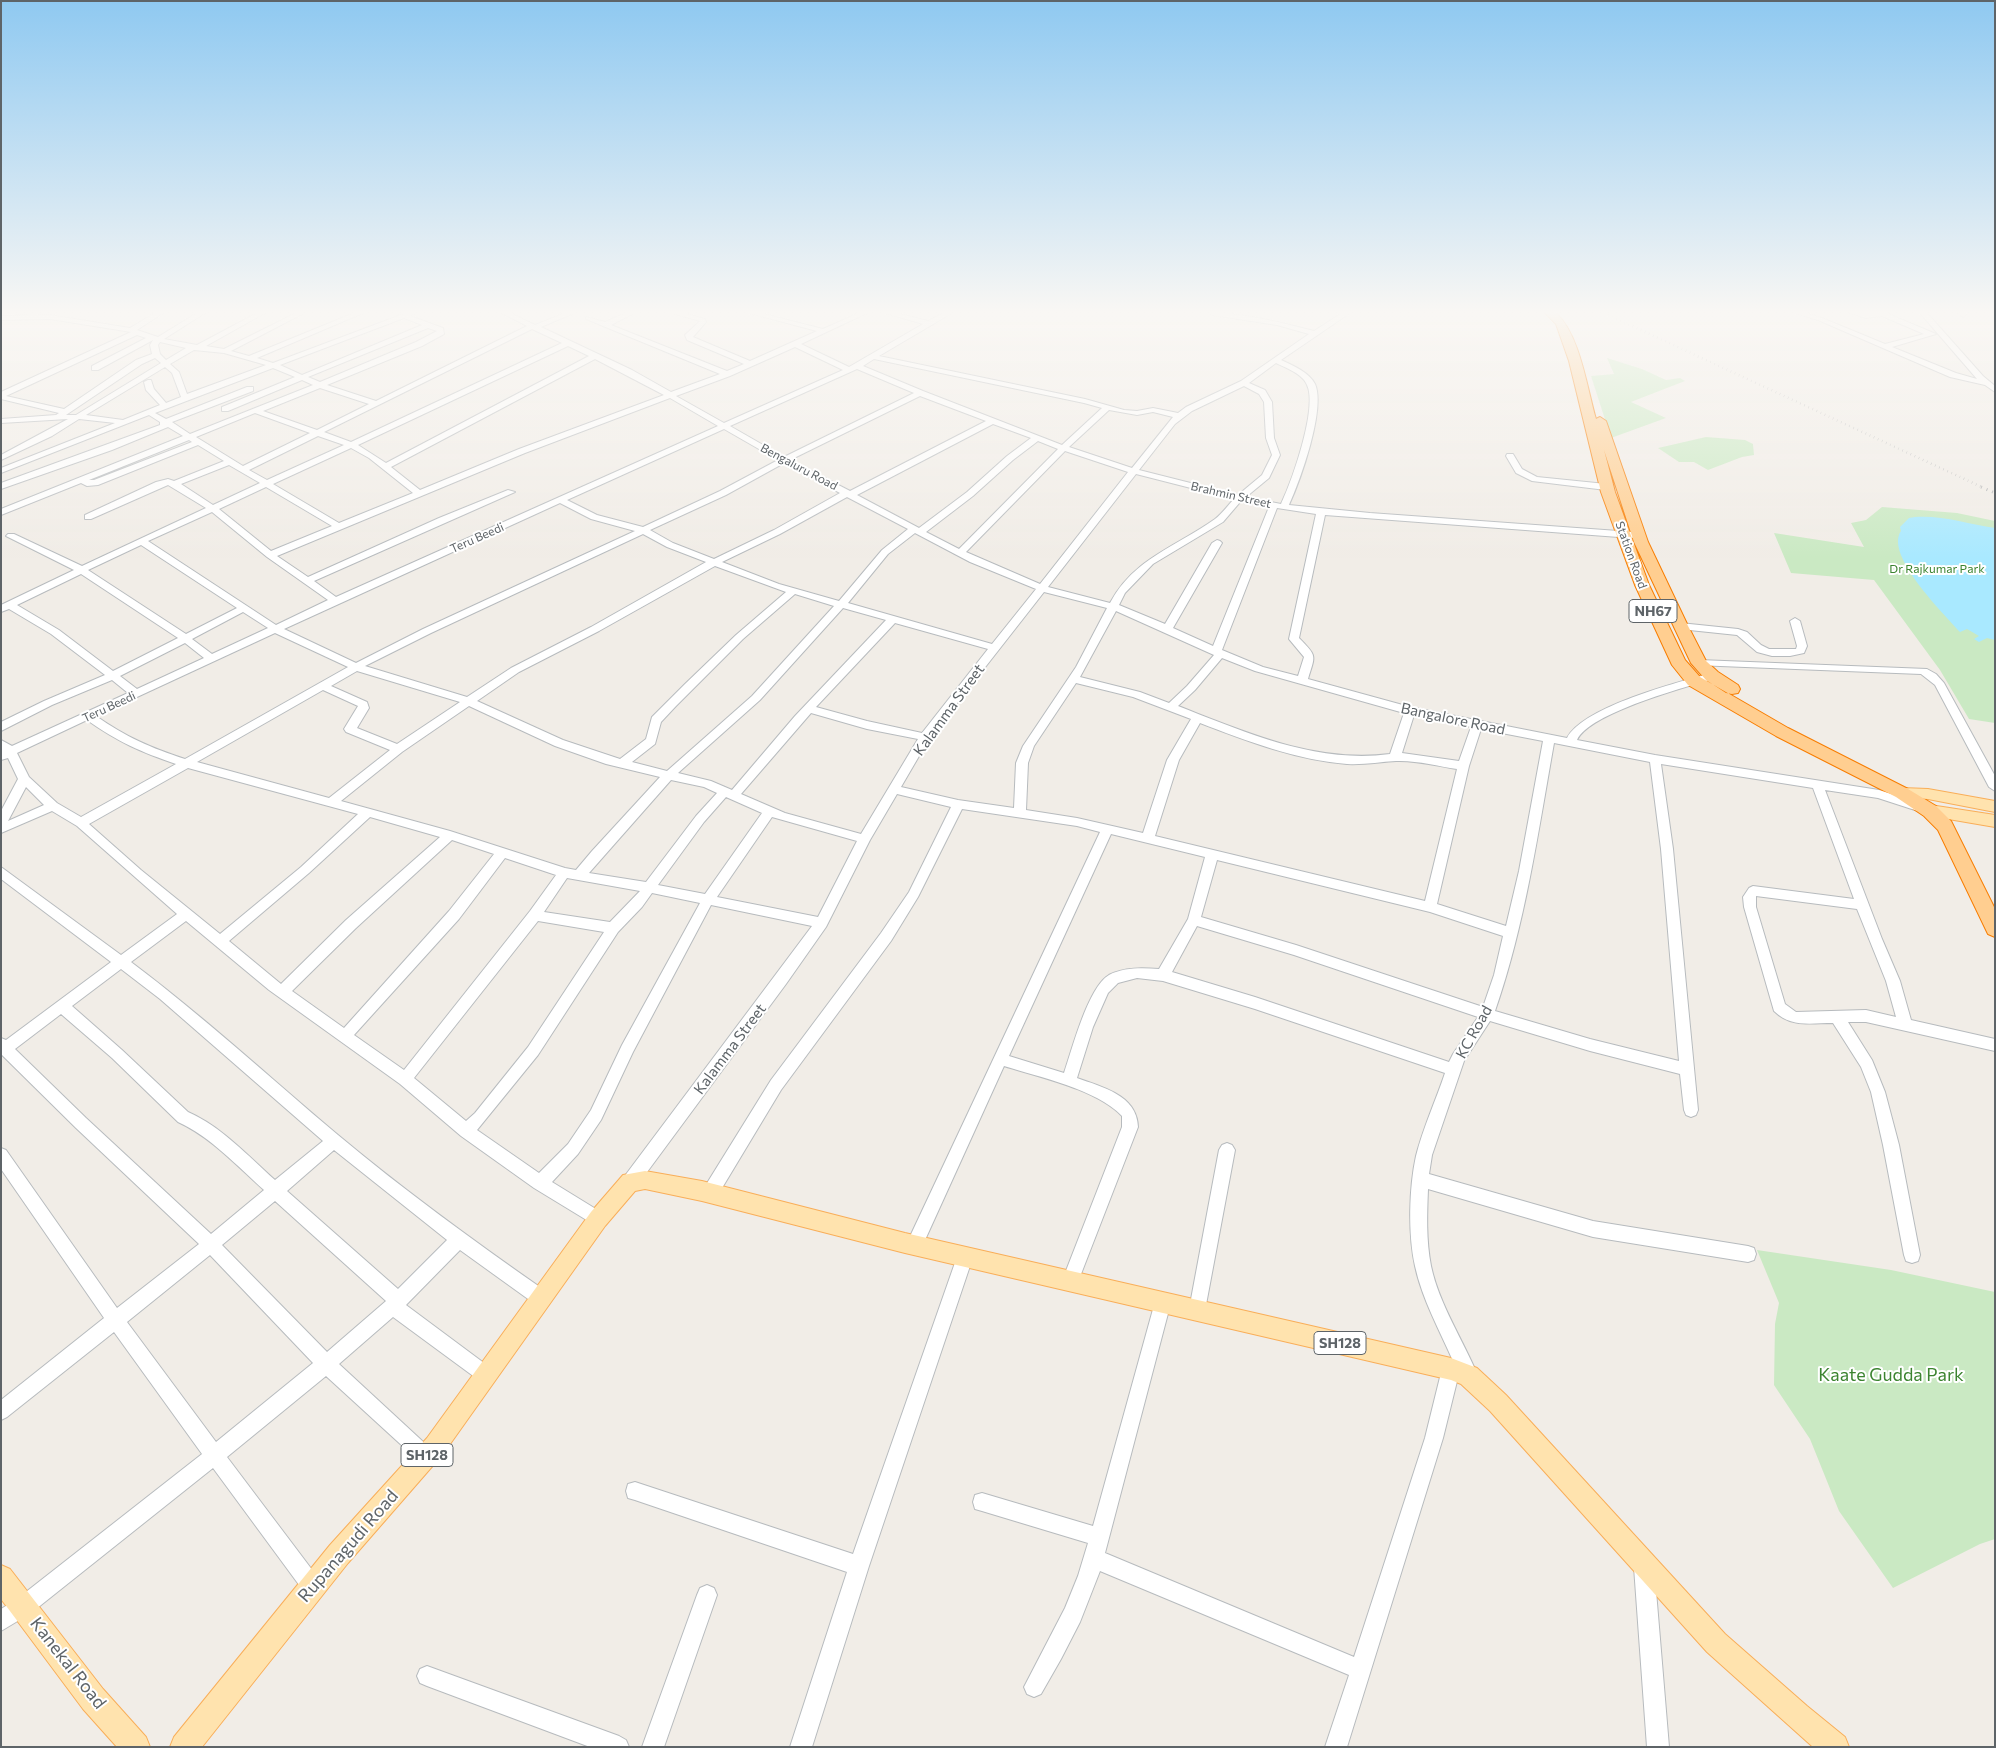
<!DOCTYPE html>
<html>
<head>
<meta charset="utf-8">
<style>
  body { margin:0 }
  #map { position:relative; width:1996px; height:1748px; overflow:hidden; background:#f1ede7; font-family:Commissioner,sans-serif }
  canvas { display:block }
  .frame { position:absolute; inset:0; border:2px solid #5e6468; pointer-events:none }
</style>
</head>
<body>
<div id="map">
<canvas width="1996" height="1748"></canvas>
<div class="frame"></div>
</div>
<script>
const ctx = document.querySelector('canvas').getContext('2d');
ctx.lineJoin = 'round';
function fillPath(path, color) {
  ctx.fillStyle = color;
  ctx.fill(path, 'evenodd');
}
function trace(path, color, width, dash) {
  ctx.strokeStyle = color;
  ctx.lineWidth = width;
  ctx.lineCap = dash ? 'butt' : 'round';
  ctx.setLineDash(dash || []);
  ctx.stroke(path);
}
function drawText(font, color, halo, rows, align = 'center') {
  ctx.font = font + ' Commissioner,sans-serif';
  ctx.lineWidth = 4;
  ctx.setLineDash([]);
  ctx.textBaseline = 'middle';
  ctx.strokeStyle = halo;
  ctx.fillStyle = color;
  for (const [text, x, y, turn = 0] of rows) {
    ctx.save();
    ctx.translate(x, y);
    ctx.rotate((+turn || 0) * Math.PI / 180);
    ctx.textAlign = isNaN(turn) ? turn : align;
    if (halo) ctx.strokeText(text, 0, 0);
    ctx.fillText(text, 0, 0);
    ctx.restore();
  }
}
const green = new Path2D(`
  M 1607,358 L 1642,369 L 1666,380 L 1680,378 L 1685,381 L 1631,402 L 1666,418 L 1611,438 L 1591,376 L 1614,374 Z
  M 1706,437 L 1745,440 L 1753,444 L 1754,455 L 1742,457 L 1708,470 L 1694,462 L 1679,462 L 1658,448 Z
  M 1882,507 L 1957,513 L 1995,521 L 1995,723 L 1969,719 L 1940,670 L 1874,580 L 1791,573 L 1774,533 L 1864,547 L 1851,523 L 1866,520 Z
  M 1757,1250 L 1891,1270 L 1995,1292 L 1995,1539 L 1980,1544 L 1893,1588 L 1839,1511 L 1810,1439 L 1774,1385 L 1775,1324 L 1779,1303 Z`);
const water = new Path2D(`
  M 1915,517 C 1942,515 1968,524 1995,528 L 1995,640 L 1987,638 L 1979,642 L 1974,639 L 1979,636 L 1967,629 L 1960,632 C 1944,614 1884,555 1901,531 L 1900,527 L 1909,518 Z`);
const minor = new Path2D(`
  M 155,313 L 163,313 L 137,330 L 158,337 L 197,313 L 205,313 L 164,339 L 197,345 L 257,313 L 265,313 L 206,346 L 224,349 L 296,313 L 304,313 L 231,351 L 249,356 L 354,313 L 363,313 L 257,358 L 273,363 L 406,313 L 415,313 L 410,316 L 443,328 L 444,334 L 422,346 L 327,385 L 376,401 L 527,326 L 502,313 L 510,313 L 535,325 L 565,313 L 574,313 L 541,327 L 632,370 L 671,392 L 720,374 L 586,319 L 586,317 L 605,322 L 626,313 L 634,313 L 611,325 L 727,371 L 744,364 L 687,340 L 685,335 L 700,321 L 672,313 L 683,313 L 705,319 L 706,322 L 693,337 L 750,361 L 817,331 L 749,313 L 760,313 L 823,329 L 859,313 L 867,313 L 801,344 L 849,367 L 923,324 L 885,313 L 896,313 L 928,321 L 944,313 L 952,313 L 879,356 L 1085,399 L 1124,410 L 1137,411 L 1153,408 L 1178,413 L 1186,407 L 1241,381 L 1309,334 L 1277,325 L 1212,315 L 1209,313 C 1244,313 1280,322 1314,331 L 1342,313 L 1350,313 L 1281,360 C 1292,365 1309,372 1315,384 C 1326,409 1300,481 1289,505 L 1370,513 L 1632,532 L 1637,535 L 1632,538 L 1325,515 L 1299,638 C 1318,657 1315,655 1308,679 L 1410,707 L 1567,738 C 1583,707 1678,682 1712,673 L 1716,674 L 1717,676 L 1716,678 C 1686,687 1589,713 1577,740 L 1655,755 L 1879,790 L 1922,804 L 1924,807 L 1918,811 L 1878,798 L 1825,790 L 1882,939 L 1900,981 L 1911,1020 L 1995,1039 L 1995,1051 L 1866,1022 L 1848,1022 L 1872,1060 L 1885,1092 L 1899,1145 L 1920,1255 L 1918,1261 L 1912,1263 L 1906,1261 L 1904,1255 L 1883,1145 L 1871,1092 L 1861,1067 L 1833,1023 C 1811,1023 1791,1028 1774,1011 L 1744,907 L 1743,897 L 1749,888 L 1753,886 L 1854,899 L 1813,788 L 1661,764 L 1673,849 L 1698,1110 L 1696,1115 L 1691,1117 L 1686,1115 L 1684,1110 L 1680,1074 L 1590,1051 L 1490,1021 L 1464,1061 L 1432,1155 L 1429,1174 L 1593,1221 L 1748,1246 L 1754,1248 L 1756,1254 L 1754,1260 L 1748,1262 L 1593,1237 L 1428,1189 C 1427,1214 1426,1240 1431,1266 C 1439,1304 1463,1340 1478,1376 L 1475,1382 L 1469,1385 L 1463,1382 L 1459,1373 L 1443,1438 L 1347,1747 L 1325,1747 L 1349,1675 L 1100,1571 L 1080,1622 L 1061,1659 L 1041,1694 L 1034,1697 L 1027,1694 L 1024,1687 L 1065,1608 L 1078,1576 L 1088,1543 L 982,1511 L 975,1509 L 973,1502 L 975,1495 L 982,1493 L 1093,1526 L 1155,1302 L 1157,1296 L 1163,1294 L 1169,1296 L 1171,1302 L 1105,1553 L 1354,1657 L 1425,1438 L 1442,1369 L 1445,1363 L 1453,1361 C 1440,1331 1422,1299 1415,1266 C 1408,1234 1409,1188 1416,1156 C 1423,1128 1436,1100 1445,1073 L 1255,1009 L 1163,981 L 1137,978 L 1118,983 L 1108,993 L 1093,1027 L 1077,1078 C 1102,1087 1137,1095 1138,1127 L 1076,1287 L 1070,1289 L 1064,1287 L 1062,1281 L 1122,1127 L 1122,1116 C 1096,1089 1039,1077 1004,1066 L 920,1251 L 914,1253 L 908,1251 L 906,1245 L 1100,832 L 1077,826 L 962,809 L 918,897 L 891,941 L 781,1090 L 716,1198 L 710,1200 L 704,1198 L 702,1193 L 704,1188 L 771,1080 L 881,933 L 909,892 L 951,807 L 897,794 L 870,840 L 826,927 L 786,984 L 636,1187 L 630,1189 L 624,1187 L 622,1182 L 624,1177 L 812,926 L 711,905 L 633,1052 L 601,1120 L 578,1154 L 552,1182 L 604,1214 L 606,1219 L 604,1224 L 598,1227 L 534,1188 L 461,1136 L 400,1084 L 269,990 L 186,921 L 131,962 C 203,1016 269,1077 338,1135 C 405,1191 475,1242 547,1292 L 549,1298 L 547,1304 L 541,1306 L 535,1304 L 460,1250 L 406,1305 L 492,1369 L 495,1375 L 492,1381 L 486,1384 L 480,1381 L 393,1317 L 339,1364 L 432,1450 L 435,1456 L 432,1462 L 426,1465 L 420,1462 L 326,1376 L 227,1457 L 319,1579 L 322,1586 L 319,1593 L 312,1596 L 305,1593 L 213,1468 L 31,1613 L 1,1631 L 1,1609 L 17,1599 L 202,1454 L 114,1332 L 7,1417 L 1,1420 L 1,1400 L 104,1318 L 1,1169 L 1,1148 L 6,1150 L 117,1308 L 199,1244 L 76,1128 L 1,1054 L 1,1038 L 6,1040 L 111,962 L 1,879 L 1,867 L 121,955 L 177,914 L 77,826 L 52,811 L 1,833 L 1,811 L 18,779 L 8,758 L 1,760 L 1,740 L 12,746 L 128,693 L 112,680 L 52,705 L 1,731 L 1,722 L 44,701 L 105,675 L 51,634 L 9,609 L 1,612 L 1,605 L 74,570 L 6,536 L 8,534 L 14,534 L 82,566 L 206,508 L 168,485 L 91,519 L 85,519 L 85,515 L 156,482 L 168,479 L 174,481 L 224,461 L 198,445 L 98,485 L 87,486 L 81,483 L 1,515 L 1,509 L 183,436 L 168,427 L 112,450 L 1,489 L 1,483 L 160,425 L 160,422 L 149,415 L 1,473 L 1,468 L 115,423 L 79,419 L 52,436 L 1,460 L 1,455 L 68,419 L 1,423 L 1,419 L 56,415 L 59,413 L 1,399 L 1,392 L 131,332 L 50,319 L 1,320 L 1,316 L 50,315 L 130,328 ZM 404,318 L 422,325 L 302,375 L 280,365 ZM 428,328 L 437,331 L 416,342 L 320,382 L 308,377 ZM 532,329 L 562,343 L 351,442 L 324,432 ZM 137,335 L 146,338 L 92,366 L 92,370 L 98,370 L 153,340 L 150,345 L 152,354 L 136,360 L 64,409 L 6,396 ZM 160,342 L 186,348 L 166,360 L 160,354 L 158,345 ZM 568,346 L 589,356 L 386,463 L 358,445 ZM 795,347 L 843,370 L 724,423 L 676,396 L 730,376 ZM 194,350 L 224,353 L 266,365 L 187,394 L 179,372 L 170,364 ZM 155,358 L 161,363 L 76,415 L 66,415 L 142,364 ZM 595,359 L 664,395 L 519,449 L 420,490 L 391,467 ZM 874,359 L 1084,403 L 1102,408 L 1062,445 L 923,391 L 863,366 ZM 1276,363 C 1286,368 1303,374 1307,385 C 1318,408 1292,481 1281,504 L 1246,497 L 1269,478 L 1280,455 L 1274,438 L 1272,402 L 1265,390 L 1249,383 ZM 165,367 L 172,373 L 181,397 L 166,403 L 154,389 L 151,380 L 148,380 L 144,382 L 146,390 L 160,405 L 123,420 L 86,415 ZM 273,368 L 295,377 L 222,407 L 222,411 L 228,411 L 302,380 L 313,385 L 190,434 L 172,422 L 253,391 L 253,387 L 247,387 L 166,419 L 155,413 ZM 857,369 L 914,393 L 784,457 L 730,426 ZM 1244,386 L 1259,394 L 1264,402 L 1266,438 L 1272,455 L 1262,475 L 1238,495 L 1139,470 L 1175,424 L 1192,411 ZM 320,388 L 369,404 L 317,430 L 263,411 ZM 920,396 L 986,421 L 850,491 L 790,460 ZM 670,398 L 718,426 L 336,597 L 314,581 L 515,492 L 508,490 L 439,518 L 308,577 L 277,556 L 525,453 ZM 1109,410 L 1137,415 L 1153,412 L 1173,417 L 1132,468 L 1069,447 ZM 255,413 L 310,433 L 243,466 L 196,437 ZM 993,424 L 1031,438 L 1007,456 L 967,492 L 919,528 L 857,495 ZM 724,429 L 778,460 L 720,491 L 643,527 L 597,515 L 567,500 ZM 318,436 L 344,445 L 267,480 L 249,470 ZM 189,440 L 192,442 L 94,480 L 89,480 ZM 1038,441 L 1058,449 L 959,549 L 926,532 L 973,496 L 1013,460 ZM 351,448 L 369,458 L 413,493 L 339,523 L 273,484 ZM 1065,451 L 1128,472 L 1040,584 L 966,552 ZM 784,463 L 840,493 L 774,530 L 714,559 L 673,543 L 650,530 L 726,495 ZM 229,465 L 260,483 L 213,505 L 181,484 ZM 1136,474 L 1234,499 C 1228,505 1222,514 1215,519 C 1176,547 1134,558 1110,603 L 1048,587 ZM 266,487 L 332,526 L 271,551 L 219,509 ZM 847,497 L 908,529 L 882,550 L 839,601 L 779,584 L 722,562 L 780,534 ZM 1241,501 L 1269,507 L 1213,646 L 1173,628 L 1222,543 L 1220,541 L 1217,540 L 1212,543 L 1165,624 L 1119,605 L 1125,593 L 1153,564 L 1223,522 ZM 560,503 L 591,519 L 635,531 L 423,629 L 356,663 L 284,629 ZM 1277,508 L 1316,514 L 1289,639 L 1304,657 L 1298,676 L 1263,667 L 1222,650 ZM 212,512 L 267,557 L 328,600 L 276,625 L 148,541 ZM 915,533 L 970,562 L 1036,589 L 992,644 L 848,603 L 888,554 ZM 643,534 L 667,547 L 706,562 L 591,627 L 511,668 L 467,697 L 365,666 L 431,633 ZM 141,545 L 237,608 L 186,634 L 88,570 ZM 715,566 L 786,592 L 736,635 L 685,684 L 652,717 L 646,739 L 620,759 L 563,740 L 477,701 L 519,672 L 599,631 ZM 81,574 L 178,638 L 113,671 L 59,630 L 17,605 ZM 1044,592 L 1107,608 L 1076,667 L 1023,746 L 1016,763 L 1014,808 L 958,800 L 901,787 L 929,739 ZM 795,594 L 834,606 L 752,696 L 667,771 L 632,762 L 655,744 L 661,722 L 676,706 L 743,639 ZM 843,608 L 886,620 L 795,716 L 732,790 L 711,781 L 678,773 L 760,700 ZM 1116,611 L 1214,655 L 1187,686 L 1169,703 L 1140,692 L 1080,677 ZM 243,612 L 268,628 L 212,654 L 192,639 ZM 895,623 L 988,649 L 922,733 L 867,721 L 816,707 ZM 275,633 L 348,667 L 185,759 C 151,748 126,737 96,716 ZM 185,643 L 204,658 L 137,689 L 120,676 ZM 1222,658 L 1255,671 L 1404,713 L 1390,754 C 1316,764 1245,732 1178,706 L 1195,690 ZM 357,671 L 460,702 L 397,744 L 357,728 L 369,708 L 367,702 L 331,686 ZM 1076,683 L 1133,697 L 1191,719 L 1167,760 L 1143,833 L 1077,818 L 1026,810 L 1028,763 L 1034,746 ZM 323,690 L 358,706 L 344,729 L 346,732 L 390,750 L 329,798 L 197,762 ZM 469,706 L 555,746 L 606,764 L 660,777 L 592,851 L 576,870 L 565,868 L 450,831 L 341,801 L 402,752 ZM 811,713 L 867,729 L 918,739 L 861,834 L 785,813 L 741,794 ZM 1414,715 L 1471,727 L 1459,761 L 1402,753 ZM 87,720 C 118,742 141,752 176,764 L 81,817 L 57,803 L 29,777 L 17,753 ZM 1200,723 C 1247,741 1296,760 1347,764 C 1364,765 1379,762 1396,761 C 1416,760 1437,766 1457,769 L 1425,901 L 1155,836 L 1179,760 ZM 1481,729 L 1543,741 L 1519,871 L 1506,926 L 1437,904 L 1469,766 ZM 1554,743 L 1650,762 L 1661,849 L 1679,1061 L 1590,1039 L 1495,1011 C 1525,925 1538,833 1554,743 ZM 188,768 L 358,814 L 301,867 L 220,934 L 141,870 L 89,824 ZM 671,780 L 704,787 L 717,793 L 696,816 L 646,882 L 589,873 ZM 26,787 L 44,805 L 8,821 ZM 726,797 L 762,813 L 705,894 L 658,885 L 704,822 ZM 370,817 L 440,837 L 346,920 L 281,984 L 229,941 L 309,873 ZM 772,817 L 857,841 L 818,917 L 717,897 ZM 1111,834 L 1205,857 L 1188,919 L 1159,969 C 1143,968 1124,967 1109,975 C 1088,987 1072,1050 1064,1073 L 1009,1056 ZM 452,840 L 494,854 L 449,911 L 344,1028 L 292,991 L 356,928 ZM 505,858 L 556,875 L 530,911 L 404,1070 L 354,1035 L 459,919 ZM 1217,860 L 1430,912 L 1503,936 L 1494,975 L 1483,1007 L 1296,945 L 1201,917 ZM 567,878 L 640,891 L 610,922 L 544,912 ZM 652,893 L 700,903 L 622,1045 L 591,1110 L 568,1144 L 539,1173 L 477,1130 L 538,1055 L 618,932 L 642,907 ZM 1756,896 L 1857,909 L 1886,981 L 1896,1017 L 1866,1010 L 1796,1012 L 1785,1004 L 1756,907 ZM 538,921 L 604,932 L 528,1047 L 475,1113 L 466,1121 L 414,1078 ZM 1197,926 L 1294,955 L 1478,1017 L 1453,1054 L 1449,1062 L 1255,997 L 1172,972 ZM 121,969 L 160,999 L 323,1141 L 275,1180 C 248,1156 222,1127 188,1112 L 122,1050 L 72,1006 ZM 61,1014 L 112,1058 L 178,1122 C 211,1137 237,1166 264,1190 L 211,1234 L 86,1118 L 15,1049 ZM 334,1150 L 447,1240 L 398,1289 L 287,1191 ZM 275,1201 L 386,1301 L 327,1352 L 222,1245 ZM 210,1255 L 313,1363 L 216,1442 L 127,1322 Z
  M 1795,313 L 1805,313 L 1822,318 L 1885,344 L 1924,334 L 1882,316 L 1866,318 L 1850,313 L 1886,313 L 1936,334 L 1892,347 L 1956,373 L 1977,379 L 1920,313 L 1927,313 L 1983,376 L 1995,386 L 1995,392 L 1985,385 L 1950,377 L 1818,320 Z
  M 1958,313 L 1965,313 L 1966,315 L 1963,317 Z
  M 1507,454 L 1513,454 L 1522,469 L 1537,477 L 1606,484 L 1610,487 L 1606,490 L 1532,481 L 1516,473 L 1506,456 Z
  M 1795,618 L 1800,621 L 1807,646 L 1804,653 L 1790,656 L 1772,656 L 1757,652 L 1737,635 L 1680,629 L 1675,626 L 1680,623 L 1738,629 L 1747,632 L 1761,645 L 1769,649 L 1796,649 L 1797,646 L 1790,621 Z
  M 1699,660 L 1927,669 L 1936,674 L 1944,683 L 1995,776 L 1995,791 L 1989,787 L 1935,685 L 1921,674 L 1695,665 L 1694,663 Z
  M 1227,1143 L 1232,1145 L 1235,1150 L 1205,1310 L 1203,1316 L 1197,1318 L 1191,1316 L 1189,1310 L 1219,1150 L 1222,1145 Z
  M 965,1249 L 971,1251 L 973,1257 L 869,1566 L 812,1747 L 790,1747 L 847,1572 L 635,1500 L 628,1498 L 626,1491 L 628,1484 L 635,1482 L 853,1554 L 957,1257 L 959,1251 Z
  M 1644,1557 L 1651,1560 L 1654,1567 L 1669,1747 L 1647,1747 L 1634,1567 L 1637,1560 Z
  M 707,1585 L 714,1588 L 717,1595 L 664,1747 L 642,1747 L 697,1595 L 700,1588 Z
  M 427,1666 L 619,1736 L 626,1740 L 629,1747 L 590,1747 L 427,1686 L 420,1683 L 417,1676 L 420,1669 Z`);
const major = new Path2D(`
  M 1902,788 L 1928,789 L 1995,801 L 1995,812 L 1928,799 L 1897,797 L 1894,793 L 1897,789 Z
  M 1930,805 L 1995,815 L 1995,827 L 1925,815 L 1922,811 L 1925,807 Z
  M 645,1171 L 702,1181 L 905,1233 L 1451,1358 L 1477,1368 L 1506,1395 L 1725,1634 L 1807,1706 L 1845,1737 L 1849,1747 L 1813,1747 L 1707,1652 L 1490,1411 L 1461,1384 L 1451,1380 L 905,1253 L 702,1201 L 645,1189 L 635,1191 L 605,1226 L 443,1454 L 348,1563 L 202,1747 L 170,1747 L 174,1737 L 330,1545 L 427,1438 L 591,1212 L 623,1175 Z
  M 1,1565 L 10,1569 L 103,1689 L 146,1737 L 150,1747 L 117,1747 L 83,1709 L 1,1599 Z`);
const highway = new Path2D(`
  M 1545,313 L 1556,313 C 1580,335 1587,388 1596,419 L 1600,417 L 1606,421 L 1648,542 L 1688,626 L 1706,661 L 1718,672 L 1738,685 L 1740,689 L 1738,693 L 1732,694 L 1726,693 L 1706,680 L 1691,663 L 1634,542 L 1604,450 L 1615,492 L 1649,585 L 1685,660 L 1700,677 L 1788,728 L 1908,789 L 1936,806 L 1951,821 L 1995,909 L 1995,937 L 1988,934 L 1938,830 L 1924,816 L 1896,797 L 1776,736 L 1688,685 L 1672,665 L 1635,585 L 1601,492 L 1569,361 L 1556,324 Z`);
const railFar1 = new Path2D(`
  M 1604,313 L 1984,488`);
const rail = new Path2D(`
  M 1981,487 L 1995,493`);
const farStreetnames = [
  ["Bengaluru Road",799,467,28],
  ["Brahmin Street",1231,495,13],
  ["Teru Beedi",477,538,-24],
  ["Station Road",1631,555,70],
  ["Teru Beedi",109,707,-25]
];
const farParknames = [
  ["Dr Rajkumar Park",1937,569]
];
const shields = [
  [1653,611,48],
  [1340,1343,52],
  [427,1455,52]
];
const shieldNames = [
  ["NH67",1653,611],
  ["SH128",1340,1343],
  ["SH128",427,1455]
];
const streetNames = [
  ["Kalamma Street",949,710,-54],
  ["Bangalore Road",1453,719,12],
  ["KC Road",1474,1032,-61],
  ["Kalamma Street",730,1049,-53]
];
const nearParknames = [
  ["Kaate Gudda Park",1891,1375]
];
const nearStreetnames = [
  ["Rupanagudi Road",348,1546,-49],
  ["Kanekal Road",68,1663,52]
];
fillPath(green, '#cae9c3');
fillPath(water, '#a9e9ff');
trace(minor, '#b7bbbe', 2);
trace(major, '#f9ae59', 2);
trace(highway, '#f87d00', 2);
fillPath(minor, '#fff');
fillPath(major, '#ffe3ae');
fillPath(highway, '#ffce90');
trace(railFar1, '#b4b5b6', 2.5, [0.5, 4]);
trace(rail, '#b4b5b6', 3, [1, 5]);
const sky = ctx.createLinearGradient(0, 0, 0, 558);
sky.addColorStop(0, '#8fc9f1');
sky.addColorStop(0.56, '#f9f7f4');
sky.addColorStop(1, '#f9f7f400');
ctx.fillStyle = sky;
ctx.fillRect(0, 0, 1996, 558);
drawText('12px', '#5e6468', '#fff', farStreetnames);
drawText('12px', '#3c8430', '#fff', farParknames);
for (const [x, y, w] of shields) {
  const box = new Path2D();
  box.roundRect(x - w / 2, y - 11.5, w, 23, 4);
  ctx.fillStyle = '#fff';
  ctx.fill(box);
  trace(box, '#5e6468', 1);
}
drawText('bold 14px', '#5e6468', null, shieldNames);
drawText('15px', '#5e6468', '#fff', streetNames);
drawText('18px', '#3c8430', '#fff', nearParknames);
drawText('18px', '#5e6468', '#fff', nearStreetnames);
</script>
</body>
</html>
